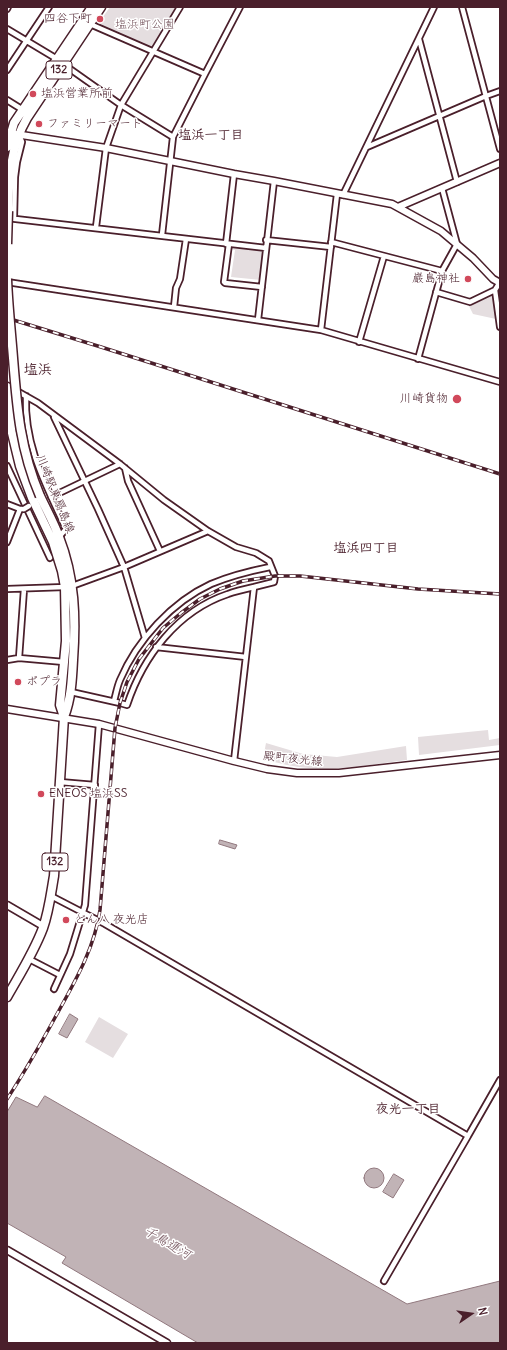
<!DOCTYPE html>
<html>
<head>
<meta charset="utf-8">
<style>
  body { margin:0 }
  #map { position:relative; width:507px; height:1350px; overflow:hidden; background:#fff; font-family:Delius,sans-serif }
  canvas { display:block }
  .frame { position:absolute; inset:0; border:8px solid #4a1f2b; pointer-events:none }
  .north { position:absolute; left:451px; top:1294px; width:40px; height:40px; -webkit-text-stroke:3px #fff; paint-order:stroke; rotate:77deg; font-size:11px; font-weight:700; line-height:16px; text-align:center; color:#4a1f2b }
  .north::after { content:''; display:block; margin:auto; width:14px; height:18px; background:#4a1f2b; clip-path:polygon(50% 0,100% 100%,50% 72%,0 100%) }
</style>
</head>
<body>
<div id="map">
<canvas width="507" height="1350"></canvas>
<div class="frame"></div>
<div class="north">N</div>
</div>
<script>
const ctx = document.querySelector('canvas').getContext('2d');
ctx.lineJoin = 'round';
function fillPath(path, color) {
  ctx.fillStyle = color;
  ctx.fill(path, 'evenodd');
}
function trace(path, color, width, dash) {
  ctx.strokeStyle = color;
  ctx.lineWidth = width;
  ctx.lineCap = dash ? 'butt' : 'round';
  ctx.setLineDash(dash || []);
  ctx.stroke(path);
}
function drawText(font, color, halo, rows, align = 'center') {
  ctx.font = font + ' Delius,"Klee One",sans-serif';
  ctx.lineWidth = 3;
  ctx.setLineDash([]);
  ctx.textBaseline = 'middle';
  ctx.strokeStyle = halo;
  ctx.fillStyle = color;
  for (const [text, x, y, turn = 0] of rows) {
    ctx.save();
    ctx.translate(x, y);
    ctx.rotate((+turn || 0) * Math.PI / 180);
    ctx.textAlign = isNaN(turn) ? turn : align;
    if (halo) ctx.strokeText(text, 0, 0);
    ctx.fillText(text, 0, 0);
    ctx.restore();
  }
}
const green = new Path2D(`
  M 110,7 L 177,7 L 153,47 L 150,47 L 98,24 Z
  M 232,246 L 261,249 L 264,253 L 261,280 L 231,277 L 235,250 L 230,249 Z
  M 491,293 L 494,294 L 496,319 L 473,314 L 469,306 Z
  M 488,730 L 489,740 L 500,738 L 500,745 L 419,755 L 418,737 Z
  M 266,743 L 303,754 L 337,757 L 406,746 L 407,760 C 374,764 341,771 309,768 C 293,767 278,763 263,759 Z
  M 99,1017 L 128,1034 L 113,1058 L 85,1042 Z`);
const water = new Path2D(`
  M 220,840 L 237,845 L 235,849 L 219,844 Z
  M 70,1014 L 78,1019 L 67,1038 L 59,1034 Z
  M 45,1096 L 407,1304 L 500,1281 L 500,1343 L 198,1343 L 62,1263 L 66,1257 L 7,1223 L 7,1112 L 16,1097 L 37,1107 Z
  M364 1178a10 10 0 1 1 20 0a10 10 0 1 1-20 0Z
  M 394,1174 L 404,1180 L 393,1198 L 383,1192 Z`);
const street = new Path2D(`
  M 462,7 L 500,149
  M 7,9 L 8,7
  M 90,24 L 205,74
  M 7,29 L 57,59
  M 419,39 L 457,182
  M 63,64 L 121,105 L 173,137
  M 7,70 L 49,7
  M 7,100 L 23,110
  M 367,147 L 486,96 L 500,91
  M 343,195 L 434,7
  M 7,218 L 266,248
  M 14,218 L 15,177 L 17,162 L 22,142 L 19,135
  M 96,227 L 106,148 L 121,105 L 180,7
  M 162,235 L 173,137 L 205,74 L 240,7
  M 266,240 L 331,247
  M 331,242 L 442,271
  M 226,244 L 234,174
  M 229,244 L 224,282 L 225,283 L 262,287
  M 7,282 L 321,330 L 500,382
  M 500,282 L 495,290 L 500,327
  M 436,292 L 470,302 L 495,290
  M 174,307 L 176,288 L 180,279 L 186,239
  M 258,320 L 274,181
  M 321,330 L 337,194
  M 359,342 L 384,256
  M 418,359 L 442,271 L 457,244 L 442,188
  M 15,390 L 38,403 L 120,464 L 164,500 L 208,531 L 236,547 L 256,553 L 269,561 L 275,576 L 274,582 L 254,587 L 234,761
  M 26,396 C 24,446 46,485 66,529 L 59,537
  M 54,417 L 98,509 L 124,567 L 145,638
  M 7,466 L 50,558
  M 125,468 L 128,481 L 160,551
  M 51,497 L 120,464
  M 7,504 L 20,509
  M 7,542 L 20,509 L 24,509
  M 7,589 L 65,587 L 72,586 L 124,567 L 208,531
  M 156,647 L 246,657
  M 19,658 L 24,589
  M 7,660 L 19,658 L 64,662
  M 71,692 L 120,703 L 127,705 C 143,657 177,611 228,594 C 236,591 245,589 254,587
  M 114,701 C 116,694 117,687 120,680 C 137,640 172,602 211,584 C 230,576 250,571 270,567
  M 60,782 L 95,785
  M 51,896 L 105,924 L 468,1136 L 500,1080
  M 29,959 L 60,975
  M 54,989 L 70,954 L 85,905 L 99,724
  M 384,1281 L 468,1136`);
const secondary = new Path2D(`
  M 15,134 L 106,148 L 234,174 L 274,181 L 392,204 L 441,231 L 473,258 L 493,279 L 500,283
  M 398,207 L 500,163
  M 7,709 L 99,724 L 234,761 L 267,769 L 297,773 L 339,773 L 500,755
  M 7,905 L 43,926
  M 7,1250 L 167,1343`);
const highway = new Path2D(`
  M 7,147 L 14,123 L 92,7
  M 8,211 C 9,178 10,147 27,118 L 101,7
  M 7,387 L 12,433 L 20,466 L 32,498 L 53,542 L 62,571 L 65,587 L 66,641 L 60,705 L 64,717
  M 7,997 C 20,974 34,952 43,928 C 49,911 51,893 54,876 L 64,717 C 71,699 72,680 73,660 C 76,618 75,578 59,537 C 54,523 46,509 40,496`);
const rail = new Path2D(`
  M 7,318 L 101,347 L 500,474
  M 7,1099 C 23,1075 37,1050 51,1025 C 71,988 94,952 100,910 L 115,728 L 120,703 L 127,682 L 139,659 L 163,628 L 181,613 L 200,599 L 220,589 L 243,581 L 275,576 L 300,576 L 418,589 L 500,594`);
const streetBridge = new Path2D(`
  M 24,509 L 29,506`);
const highwayBridge = new Path2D(`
  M 7,244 L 8,211
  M 7,279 C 8,306 11,332 13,358 C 17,408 20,449 40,496`);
const markers = [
  [100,19,4,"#d1495b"],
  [33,94,4,"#d1495b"],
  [39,124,4,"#d1495b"],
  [468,279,4,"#d1495b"],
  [457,399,5,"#d1495b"],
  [18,682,4,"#d1495b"],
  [41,794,4,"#d1495b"],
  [66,920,4,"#d1495b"]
];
const shields = [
  [59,70,26],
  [55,862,26]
];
const shieldNames = [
  ["132",59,70],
  ["132",55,862]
];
const poiNames = [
  ["四谷下町",92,19,"right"],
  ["塩浜営業所前",41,94],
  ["ファミリーマート",47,124],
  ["巌島神社",460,279,"right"],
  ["川崎貨物",448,399,"right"],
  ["ポプラ",26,682],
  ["ENEOS 塩浜SS",49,794],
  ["どん八 夜光店",74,920]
];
const parkNames = [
  ["塩浜町公園",145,25]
];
const streetNames = [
  ["川崎駅東扇島線",55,494,68],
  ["殿町夜光線",293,759,6]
];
const neighbourhoodNames = [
  ["塩浜一丁目",211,135],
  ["塩浜四丁目",366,548],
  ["夜光一丁目",408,1109]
];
const waterNames = [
  ["千鳥運河",167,1243,30]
];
const quarterNames = [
  ["塩浜",38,370]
];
fillPath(green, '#e5dee0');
fillPath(water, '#c1b3b6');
trace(water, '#91787e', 1);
trace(street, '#4a1f2b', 8);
trace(secondary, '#4a1f2b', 9);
trace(highway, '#4a1f2b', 11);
trace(street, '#fff', 4.5);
trace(secondary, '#fff', 6);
trace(highway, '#fff', 8);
trace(rail, '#4a1f2b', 3.5);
trace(rail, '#fff', 2, [6]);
trace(streetBridge, '#4a1f2b', 8, []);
trace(highwayBridge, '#4a1f2b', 11, []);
trace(streetBridge, '#fff', 4.5);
trace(highwayBridge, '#fff', 8);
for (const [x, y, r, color] of markers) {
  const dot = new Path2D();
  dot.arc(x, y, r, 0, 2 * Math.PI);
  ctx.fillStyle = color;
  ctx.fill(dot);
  trace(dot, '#fff', 1.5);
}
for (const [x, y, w] of shields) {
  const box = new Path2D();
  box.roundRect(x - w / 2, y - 9, w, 18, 3);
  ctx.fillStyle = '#fff';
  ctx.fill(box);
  trace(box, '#4a1f2b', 1);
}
drawText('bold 11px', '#4a1f2b', null, shieldNames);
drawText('12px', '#4a1f2b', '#fff', poiNames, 'left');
drawText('12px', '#714f58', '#fff', parkNames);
drawText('12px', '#4a1f2b', '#fff', streetNames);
drawText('bold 13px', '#4a1f2b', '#fff', neighbourhoodNames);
drawText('italic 13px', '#74535c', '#fff', waterNames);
drawText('bold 14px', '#4a1f2b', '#fff', quarterNames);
</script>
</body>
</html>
